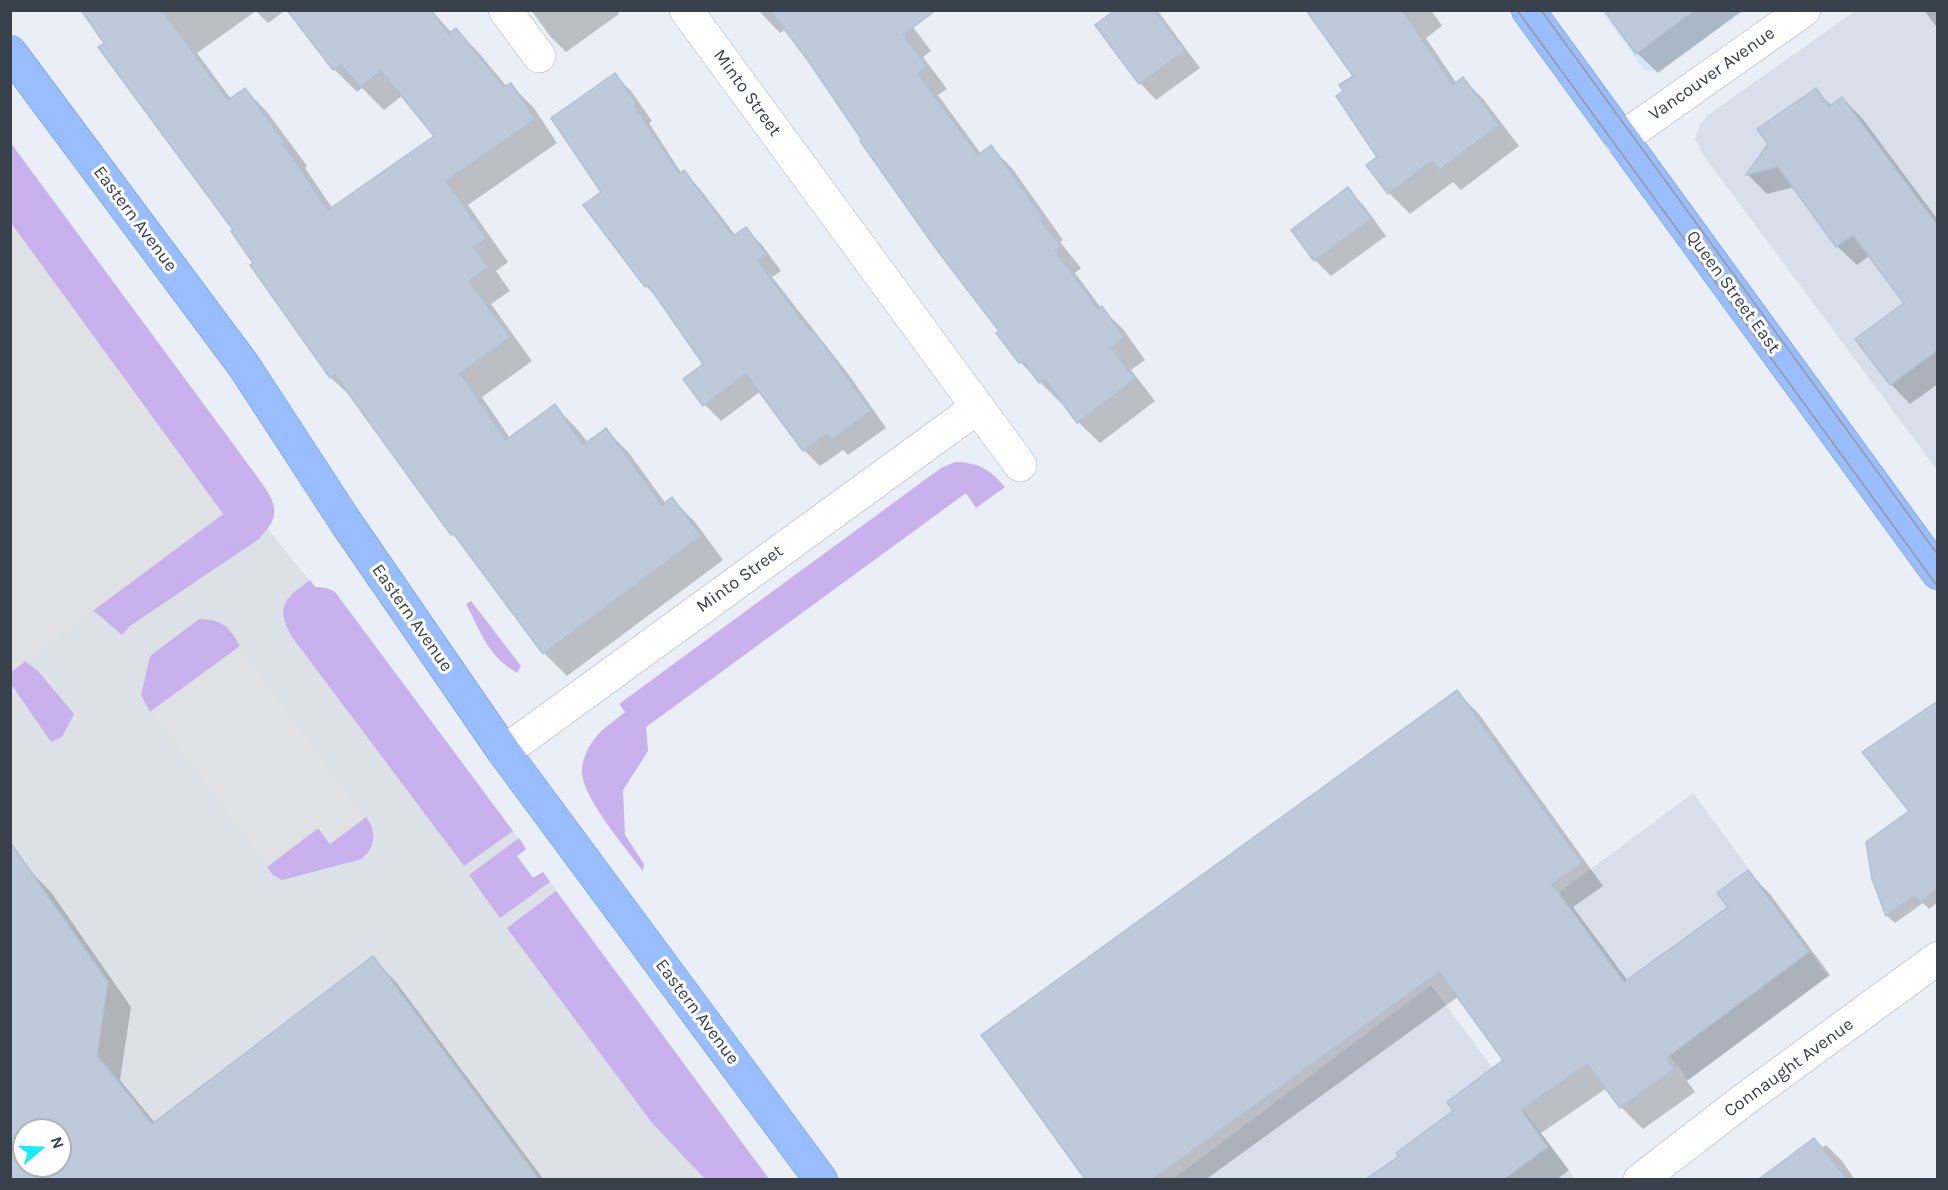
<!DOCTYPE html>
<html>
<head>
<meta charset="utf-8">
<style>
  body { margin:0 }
  #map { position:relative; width:1948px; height:1190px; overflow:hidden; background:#eaeef6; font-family:Karla,sans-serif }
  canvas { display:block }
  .frame { position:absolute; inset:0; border:12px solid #37404b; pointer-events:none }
  .north { position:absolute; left:12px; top:1118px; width:60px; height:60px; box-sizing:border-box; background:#fff; border:2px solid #afb3b7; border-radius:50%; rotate:71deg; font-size:16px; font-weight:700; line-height:24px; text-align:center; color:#37404b }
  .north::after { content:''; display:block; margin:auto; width:21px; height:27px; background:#18eaff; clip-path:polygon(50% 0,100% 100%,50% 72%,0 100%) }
</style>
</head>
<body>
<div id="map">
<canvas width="1948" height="1190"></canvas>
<div class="frame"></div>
<div class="north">N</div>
</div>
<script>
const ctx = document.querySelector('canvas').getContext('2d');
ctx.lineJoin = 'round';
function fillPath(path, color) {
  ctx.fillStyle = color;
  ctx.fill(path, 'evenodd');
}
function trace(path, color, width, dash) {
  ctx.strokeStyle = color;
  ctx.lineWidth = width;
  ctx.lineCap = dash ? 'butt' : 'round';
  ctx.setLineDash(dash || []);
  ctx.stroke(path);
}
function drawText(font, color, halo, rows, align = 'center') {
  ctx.font = font + ' Karla,sans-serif';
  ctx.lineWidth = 6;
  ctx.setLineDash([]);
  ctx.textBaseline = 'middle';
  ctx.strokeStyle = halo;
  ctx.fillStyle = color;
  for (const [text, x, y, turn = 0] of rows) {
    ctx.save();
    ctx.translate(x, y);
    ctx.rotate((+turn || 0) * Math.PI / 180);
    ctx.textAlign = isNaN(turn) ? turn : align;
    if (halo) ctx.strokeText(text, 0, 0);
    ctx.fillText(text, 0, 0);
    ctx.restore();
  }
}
const residential = new Path2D(`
  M 1855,11 L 1937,11 L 1937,470 L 1704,156 L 1695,139 L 1700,125 L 1708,115 Z
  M 1693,793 L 1828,976 L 1688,1080 L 1553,897 Z
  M 1431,985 L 1574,1178 L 1572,1180 L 1172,1180 Z`);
const commercial = new Path2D(`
  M 1601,11 L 1744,11 L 1664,67 L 1653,71 L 1644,70 Z`);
const industrial = new Path2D(`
  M 10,142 L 270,496 L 274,518 L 267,528 L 315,587 L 327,588 L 335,592 L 526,849 L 517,856 L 533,878 L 543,872 L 769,1179 L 11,1179 ZM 24,1130 L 60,1130 L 60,1166 L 24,1166 Z`);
const green = new Path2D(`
  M 10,142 L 256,475 C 264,487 279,503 273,519 C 271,526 263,533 259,539 L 130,626 L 122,635 L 93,610 L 223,514 L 11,223 Z
  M 955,462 C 980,463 989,469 1005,487 L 976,508 L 966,493 L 646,727 L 648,751 L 623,790 L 625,835 L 644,864 L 643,871 C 627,849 580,796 582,769 C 583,757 589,745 597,736 C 604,727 616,720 625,712 L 619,704 L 941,468 Z
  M 310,580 L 315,587 L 327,588 L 335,592 L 513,831 L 464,866 L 292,637 C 275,606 284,599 310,580 Z
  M 471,601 L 521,666 L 517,673 C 487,655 482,634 466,604 Z
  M 199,619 C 223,620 228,625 240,646 L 150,712 L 141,695 L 150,656 Z
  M 25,661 L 38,671 L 74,714 L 62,737 L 51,742 L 11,684 L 11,672 Z
  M 366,817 C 377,832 376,846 362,859 L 282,880 L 273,875 L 267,867 L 318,828 L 330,844 Z
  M 519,838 L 526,849 L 517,856 L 533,878 L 543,872 L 550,882 L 500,918 L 469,875 Z
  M 556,891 L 769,1179 L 705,1179 L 652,1123 L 507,928 Z`);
const parking = new Path2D(`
  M 11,223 L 223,514 L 11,672 L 10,672 Z
  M 240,646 L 366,817 L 330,844 L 318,828 L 267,867 L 150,712 Z`);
const shadow = new Path2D(`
  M 83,10 L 286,10 L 268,23 L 256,11 L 197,53 L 231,99 L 245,89 L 268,113 L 307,166 L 305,168 L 333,209 L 436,136 L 403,95 L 384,110 L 362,88 L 357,92 L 334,69 L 288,10 L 431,10 L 452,33 L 456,30 L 479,53 L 507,87 L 511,85 L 534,108 L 557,143 L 468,205 L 508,262 L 496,271 L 510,291 L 491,304 L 532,361 L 482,397 L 510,438 L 555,406 L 578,430 L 588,443 L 606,430 L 629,453 L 666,504 L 672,499 L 695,522 L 723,560 L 567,676 L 544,653 L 467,549 L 452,534 L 355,400 L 331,378 L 252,266 L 255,264 L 235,230 Z
  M 531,10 L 617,10 L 619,14 L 566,52 L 550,36 Z
  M 758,10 L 900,10 L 931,51 L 923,57 L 947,89 L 938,95 L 981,154 L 991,147 L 1012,168 L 1063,240 L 1060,242 L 1081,268 L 1075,273 L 1101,308 L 1123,329 L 1145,360 L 1131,370 L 1155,401 L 1100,443 L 1078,422 L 1063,401 L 1061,403 L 1020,362 L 1001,331 L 786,29 L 780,33 Z
  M 1118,10 L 1157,10 L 1200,68 L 1156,100 L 1140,83 L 1098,25 Z
  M 1307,10 L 1431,10 L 1442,26 L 1426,38 L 1457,84 L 1463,79 L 1484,100 L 1519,146 L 1461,190 L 1453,182 L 1410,214 L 1389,193 L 1380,157 L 1345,91 L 1355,76 Z
  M 1606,10 L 1743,10 L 1658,73 L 1637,53 Z
  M 1924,10 L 1938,10 L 1938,29 Z
  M 615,75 L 631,91 L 652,121 L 649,123 L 682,174 L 684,172 L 700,189 L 736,236 L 746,229 L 762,245 L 781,271 L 772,277 L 849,375 L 886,428 L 848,455 L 843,450 L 820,466 L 804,450 L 761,391 L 721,421 L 705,405 L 685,379 L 705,364 L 658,298 L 646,286 L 585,205 L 603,192 Z
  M 1815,90 L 1832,106 L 1842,98 L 1862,118 L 1938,220 L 1938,384 L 1910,404 L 1891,384 L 1906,303 L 1870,255 L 1857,265 L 1837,246 L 1794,187 L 1767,194 L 1748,175 L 1769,144 Z
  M 1348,189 L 1364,206 L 1386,236 L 1331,276 L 1315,260 L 1293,230 Z
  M 1457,692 L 1479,714 L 1603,886 L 1573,907 L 1628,981 L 1730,908 L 1748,872 L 1770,894 L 1830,975 L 1687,1081 L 1695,1092 L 1643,1129 L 1621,1107 L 1607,1088 L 1541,1133 L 1569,1170 L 1556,1180 L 1368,1180 L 1455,1111 L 1505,1061 L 1459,996 L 1205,1180 L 1087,1180 L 983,1035 Z
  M 1938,703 L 1938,902 L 1929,909 L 1923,903 L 1895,923 L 1887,916 L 1873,878 L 1911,811 Z
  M 27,868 L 51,892 L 131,1007 L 120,1080 L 155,1123 L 373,958 L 396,982 L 544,1180 L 10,1180 L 10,881 ZM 24,1130 L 60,1130 L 60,1166 L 24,1166 Z
  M 1826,1145 L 1842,1161 L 1855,1180 L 1778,1180 Z`);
const building = new Path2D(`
  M 81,10 L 162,10 L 228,100 L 245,88 L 285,143 L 283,144 L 328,210 L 434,136 L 381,71 L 360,87 L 341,64 L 333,70 L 287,10 L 431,10 L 449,34 L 456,28 L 504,87 L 511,83 L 535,119 L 446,181 L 486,238 L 474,247 L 488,267 L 469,281 L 510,337 L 460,373 L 506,440 L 555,404 L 583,445 L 606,428 L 662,505 L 672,497 L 701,536 L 543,654 L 453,533 L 451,535 L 335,375 L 330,378 L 250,265 L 253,263 L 231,231 L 233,230 L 98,47 L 104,43 Z
  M 770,10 L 936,10 L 903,35 L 927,67 L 918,74 L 978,155 L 991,145 L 1043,218 L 1040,220 L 1061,246 L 1055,251 L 1098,309 L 1102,306 L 1124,338 L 1111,348 L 1135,379 L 1077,423 L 1045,379 L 1039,383 L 1023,361 L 1019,363 L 996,333 L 999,331 L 937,250 L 860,141 L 862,140 L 809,62 Z
  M 1115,10 L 1154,10 L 1185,51 L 1139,84 L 1095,25 Z
  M 1306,10 L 1402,10 L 1453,85 L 1463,77 L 1499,125 L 1439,170 L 1432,161 L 1388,194 L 1366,165 L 1377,157 L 1336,96 L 1343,91 L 1339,85 L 1353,76 Z
  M 1604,10 L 1695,10 L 1636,54 Z
  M 615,73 L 637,104 L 634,106 L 679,174 L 684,170 L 733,236 L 746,227 L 766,254 L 757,260 L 811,332 L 812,330 L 833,357 L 871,411 L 831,440 L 827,434 L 803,451 L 746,374 L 703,406 L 683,379 L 703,364 L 648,285 L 645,287 L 583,205 L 601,192 L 551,118 Z
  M 1816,88 L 1829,107 L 1842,97 L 1938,226 L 1938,350 L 1890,385 L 1855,339 L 1904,303 L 1853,235 L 1836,247 L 1778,167 L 1746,175 L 1768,144 L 1757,129 Z
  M 1348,187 L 1371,219 L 1314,261 L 1291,230 Z
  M 1457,690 L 1582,863 L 1552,884 L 1624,982 L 1728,907 L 1717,893 L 1748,870 L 1809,952 L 1666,1058 L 1674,1069 L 1620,1108 L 1587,1064 L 1521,1110 L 1548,1147 L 1504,1179 L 1366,1179 L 1398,1157 L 1396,1153 L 1453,1111 L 1447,1102 L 1503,1060 L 1439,972 L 1153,1179 L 1085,1179 L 981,1035 Z
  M 1938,701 L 1938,888 L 1920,902 L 1914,896 L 1886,916 L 1872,879 L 1866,842 L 1909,811 L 1862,752 Z
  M 10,842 L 108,982 L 97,1055 L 152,1124 L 373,956 L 539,1179 L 10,1179 ZM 24,1130 L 60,1130 L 60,1166 L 24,1166 Z
  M 1814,1138 L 1847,1179 L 1759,1179 Z`);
const minor = new Path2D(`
  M 505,10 L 539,56
  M 686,10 L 1020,465
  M 1621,139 L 1804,10
  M 504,752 L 978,407
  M 1640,1180 L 1741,1102 L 1938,958`);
const major = new Path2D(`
  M 1528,10 L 1938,573
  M 10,52 L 244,366 L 345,521 L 504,752 L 821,1180`);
const tram = new Path2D(`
  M 1517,10 L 1938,587
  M 1541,10 L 1938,555`);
const streetNames = [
  ["Vancouver Avenue",1712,74,-35],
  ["Minto Street",747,93,54],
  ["Eastern Avenue",135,219,53],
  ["Queen Street East",1733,292,54],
  ["Minto Street",740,579,-36],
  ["Eastern Avenue",412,618,55],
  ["Eastern Avenue",697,1012,53],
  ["Connaught Avenue",1789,1068,-36]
];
fillPath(residential, '#d8dfea');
fillPath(commercial, '#d5e6f8');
fillPath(industrial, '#dbe1e6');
fillPath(green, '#c8b1ec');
fillPath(parking, '#dfe1e4');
fillPath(shadow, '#0003');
fillPath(building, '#becad9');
trace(building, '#b1c1d4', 1.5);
trace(minor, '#acb5c2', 34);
trace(major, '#6294ec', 34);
trace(minor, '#fff', 33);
trace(major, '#9abdff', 33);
trace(tram, '#999', 1.5);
drawText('18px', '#37404b', '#fff', streetNames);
</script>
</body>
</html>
